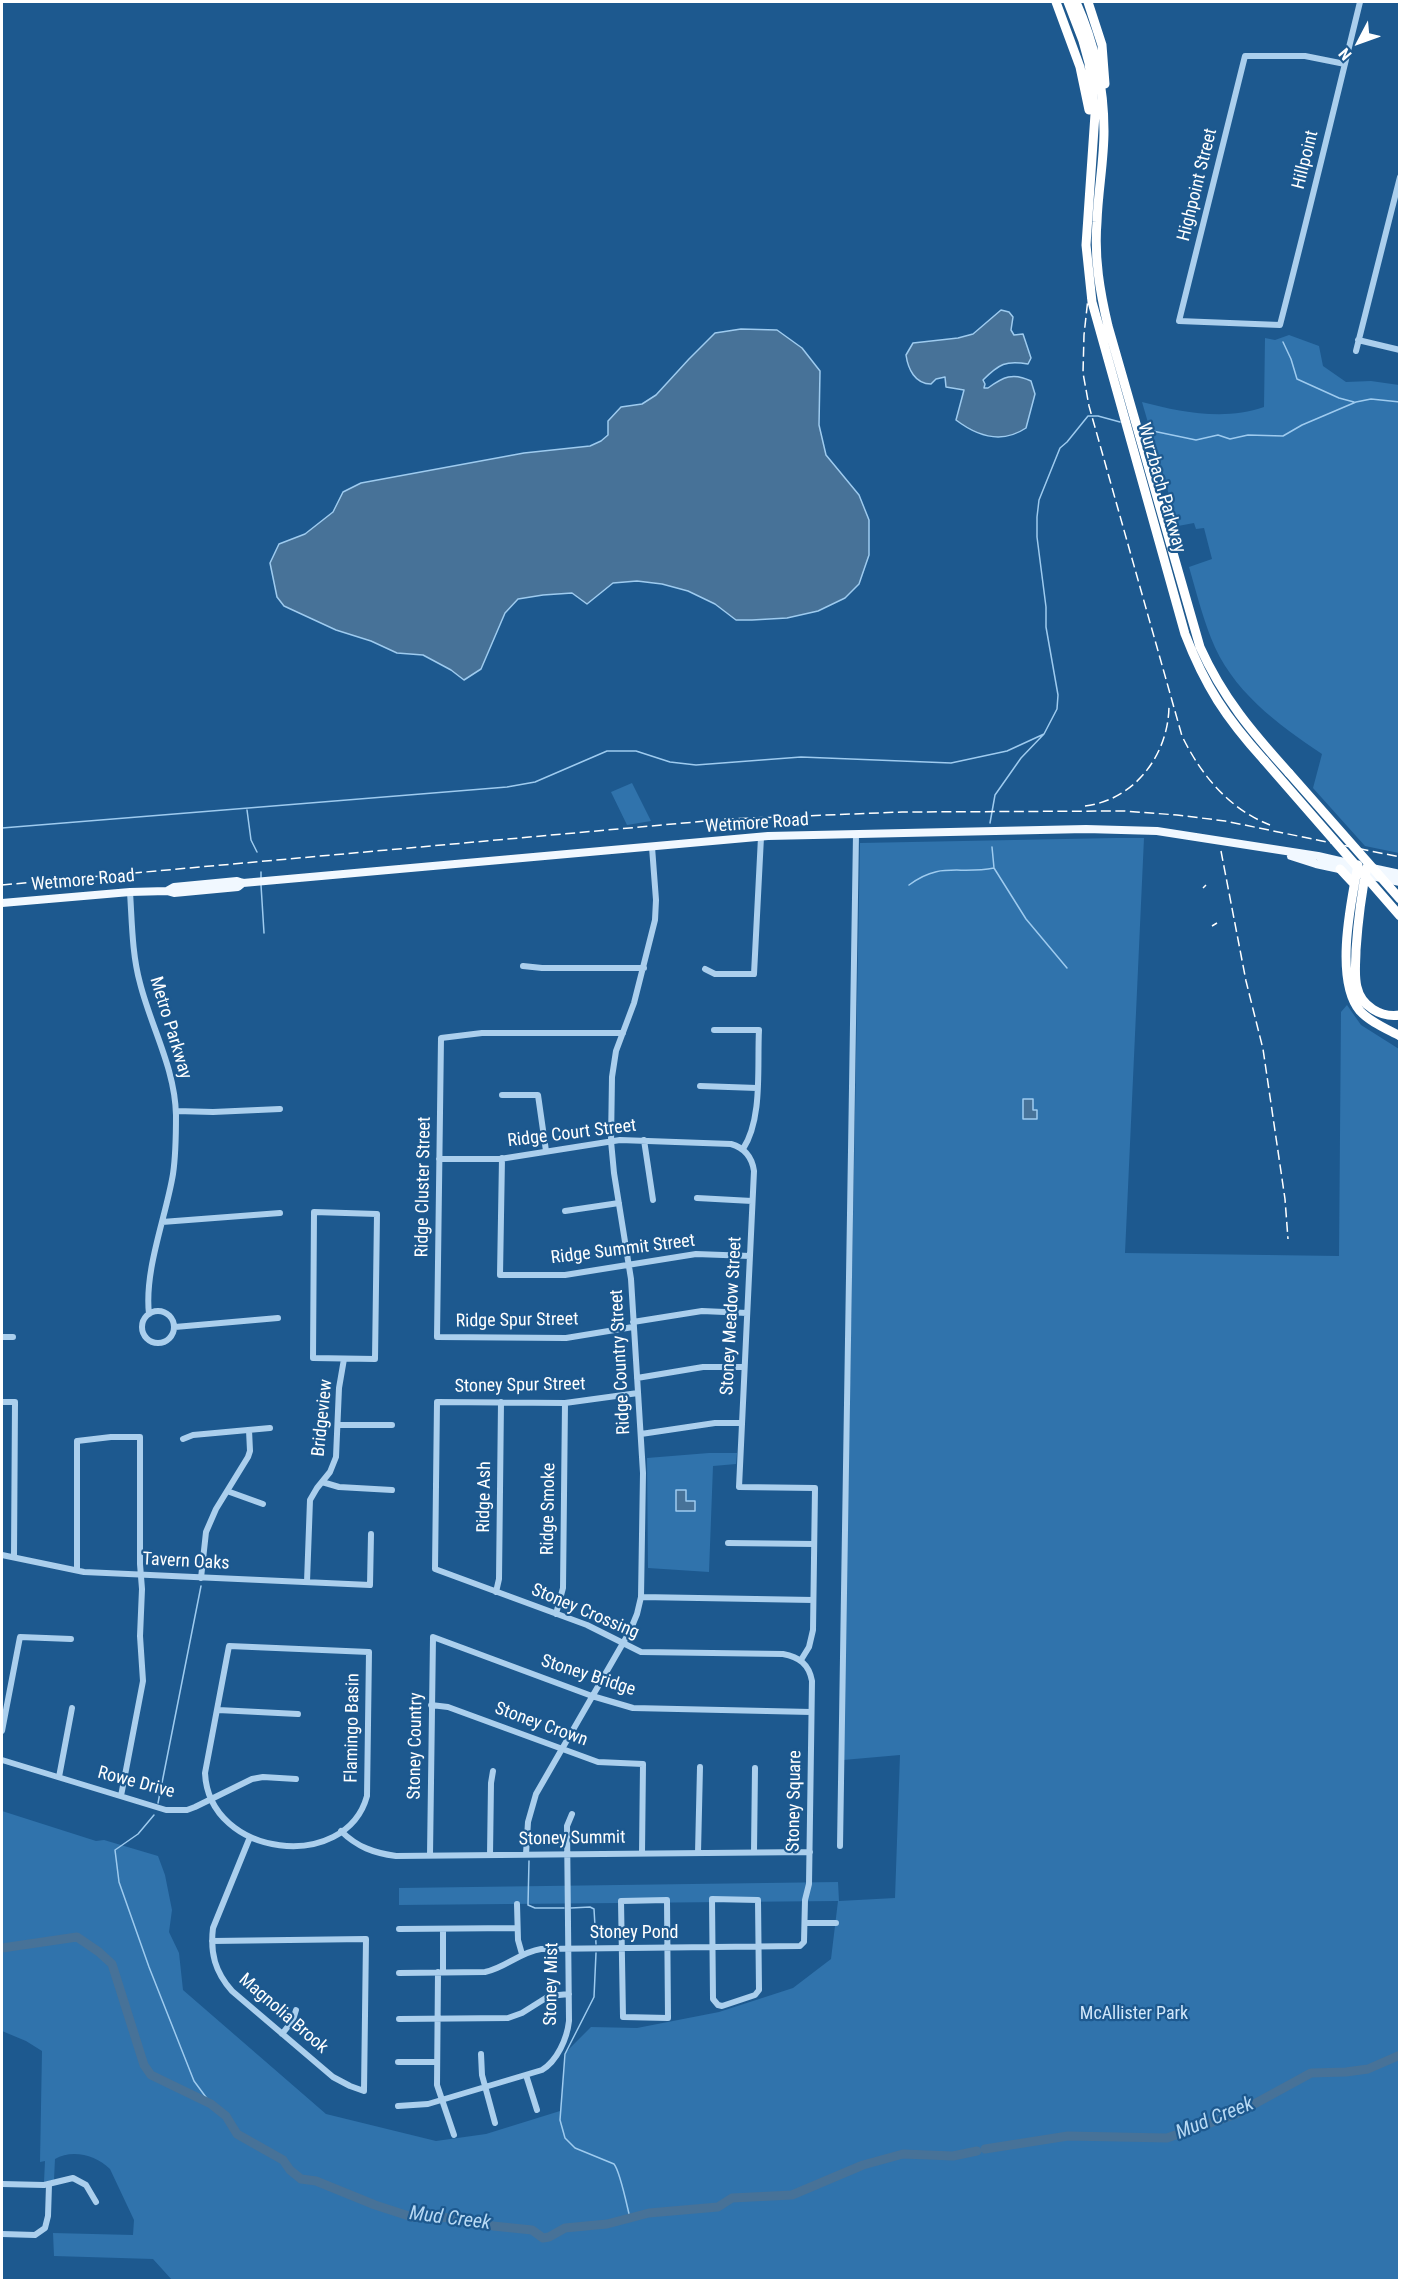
<!DOCTYPE html>
<html>
<head>
<meta charset="utf-8">
<style>
  body { margin:0 }
  #map { position:relative; width:1401px; height:2282px; overflow:hidden; background:#1d598f; font-family:"Roboto Condensed",sans-serif }
  canvas { display:block }
  .frame { position:absolute; inset:0; border:3px solid #fff; pointer-events:none }
  .north { position:absolute; left:1329px; top:12px; width:60px; height:60px; -webkit-text-stroke:4px #1d598f; paint-order:stroke; rotate:229deg; font-size:16px; font-weight:700; line-height:24px; text-align:center; color:#fff }
  .north::after { content:''; display:block; margin:auto; width:21px; height:27px; background:#fff; clip-path:polygon(50% 0,100% 100%,50% 72%,0 100%) }
</style>
</head>
<body>
<div id="map">
<canvas width="1401" height="2282"></canvas>
<div class="frame"></div>
<div class="north">N</div>
</div>
<script>
const ctx = document.querySelector('canvas').getContext('2d');
ctx.lineJoin = 'round';
function fillPath(path, color) {
  ctx.fillStyle = color;
  ctx.fill(path, 'evenodd');
}
function trace(path, color, width, dash) {
  ctx.strokeStyle = color;
  ctx.lineWidth = width;
  ctx.lineCap = dash ? 'butt' : 'round';
  ctx.setLineDash(dash || []);
  ctx.stroke(path);
}
function drawText(font, color, halo, rows, align = 'center') {
  ctx.font = font + ' "Roboto Condensed",sans-serif';
  ctx.lineWidth = 4.5;
  ctx.setLineDash([]);
  ctx.textBaseline = 'middle';
  ctx.strokeStyle = halo;
  ctx.fillStyle = color;
  for (const [text, x, y, turn = 0] of rows) {
    ctx.save();
    ctx.translate(x, y);
    ctx.rotate((+turn || 0) * Math.PI / 180);
    ctx.textAlign = isNaN(turn) ? turn : align;
    if (halo) ctx.strokeText(text, 0, 0);
    ctx.fillText(text, 0, 0);
    ctx.restore();
  }
}
const green = new Path2D(`
  M 1289,335 L 1319,346 L 1323,366 L 1346,382 L 1371,381 L 1399,385 L 1399,853 L 1365,846 L 1313,788 L 1322,754 C 1277,724 1231,690 1211,638 C 1202,615 1196,591 1189,567 L 1212,559 L 1204,528 L 1196,529 L 1194,523 L 1178,526 L 1142,402 C 1180,412 1225,421 1264,407 L 1265,338 L 1275,340 Z
  M 632,783 L 651,821 L 627,825 L 611,792 Z
  M 1116,838 L 1144,838 L 1125,1253 L 1339,1256 L 1341,1012 L 1347,1005 L 1361,1025 L 1399,1049 L 1399,2280 L 172,2280 L 153,2259 L 54,2256 L 53,2233 L 133,2235 L 134,2220 L 110,2169 C 96,2155 72,2149 55,2159 L 54,2180 L 44,2182 L 45,2161 L 40,2162 L 42,2051 L 26,2041 L 2,2031 L 2,1811 L 96,1841 L 104,1840 L 158,1856 L 165,1875 L 172,1910 L 169,1932 L 179,1953 L 183,1990 L 326,2114 L 436,2141 L 486,2134 L 560,2111 L 566,2052 L 591,2027 L 637,2028 L 719,2012 L 793,1988 L 831,1959 L 838,1901 L 399,1905 L 399,1888 L 838,1882 L 839,1901 L 895,1898 L 900,1755 L 843,1760 L 860,843 Z
  M 709,1453 L 737,1453 L 736,1464 L 713,1466 L 709,1572 L 648,1568 L 647,1458 Z`);
const water = new Path2D(`
  M 1001,310 L 1009,312 L 1013,317 L 1011,330 L 1014,335 L 1023,334 L 1031,358 L 1028,364 C 1006,360 999,364 983,380 L 985,384 L 984,388 L 988,388 C 1003,377 1013,372 1031,381 L 1035,394 L 1026,428 C 1002,444 977,436 956,420 L 964,390 L 946,387 L 945,377 L 936,379 L 931,384 C 915,384 908,369 906,355 L 913,343 L 958,338 L 973,334 Z
  M 741,329 L 777,330 L 802,348 L 820,371 L 819,425 L 826,455 L 859,495 L 869,520 L 869,555 L 859,584 L 845,598 L 818,611 L 787,618 L 752,620 L 736,620 L 715,604 L 688,591 L 662,584 L 637,581 L 613,583 L 587,604 L 572,593 L 543,595 L 518,599 L 505,613 L 481,669 L 464,680 L 451,670 L 423,655 L 397,653 L 371,641 L 336,630 L 284,606 L 277,597 L 270,563 L 279,544 L 305,534 L 333,512 L 343,492 L 361,483 L 524,453 L 590,446 L 601,441 L 608,435 L 608,421 L 621,407 L 642,404 L 656,395 L 689,359 L 715,333 Z
  M 1023,1099 L 1033,1099 L 1033,1110 L 1037,1110 L 1037,1119 L 1023,1119 Z
  M 676,1490 L 686,1490 L 686,1501 L 695,1501 L 695,1511 L 676,1511 Z`);
const stream = new Path2D(`
  M 1283,342 L 1291,359 L 1297,379 L 1339,398 L 1354,402
  M 1140,426 L 1148,430 L 1196,440 L 1218,435 L 1230,439 L 1248,435 L 1283,436 L 1302,425 L 1356,402 L 1371,399 L 1400,402
  M 247,810 L 251,840 L 257,852
  M 990,823 L 995,795 L 1021,758 L 1044,734
  M 2,828 L 507,787 L 535,782 L 607,751 L 636,751 L 670,762 L 696,765 L 801,757 L 951,763 L 1007,751 L 1044,734 L 1057,709 L 1058,695 L 1046,627 L 1046,607 L 1037,537 L 1037,517 L 1039,500 L 1060,448 L 1067,442 L 1088,416 L 1098,416 L 1120,422
  M 992,847 L 994,868 L 1026,919 L 1067,968
  M 261,872 L 261,878
  M 261,885 L 264,933
  M 909,885 C 941,861 958,875 994,868
  M 158,1803 L 201,1586
  M 154,1815 L 138,1834 L 115,1850 L 119,1882 L 149,1967 L 194,2081 L 211,2104
  M 529,1861 L 528,1905 L 535,1908 L 564,1908
  M 571,1908 L 590,1907 L 594,1909 L 596,1944
  M 596,1953 L 594,1997 L 565,2054 L 560,2120 L 565,2138 L 575,2148 L 614,2164 C 620,2171 627,2206 630,2218`);
const river = new Path2D(`
  M 2,1948 L 77,1937 L 99,1952 L 112,1964 L 144,2065 L 151,2075 L 211,2104 L 226,2116 L 237,2134 L 283,2160 L 290,2170 L 301,2179 L 316,2181 L 375,2205 L 412,2217 L 464,2218 L 493,2226 L 532,2230 L 543,2238 L 549,2237 L 565,2228 L 607,2224 L 649,2213 L 718,2207 L 732,2198 L 792,2195 L 863,2165 L 903,2154 L 953,2156 L 977,2151
  M 985,2149 L 1068,2136 L 1167,2138 L 1236,2114 L 1311,2073 L 1346,2072 L 1368,2069 L 1400,2055`);
const minor = new Path2D(`
  M 1345,64 L 1305,56 L 1245,56 L 1179,321 L 1280,325 C 1308,217 1334,109 1360,2
  M 1358,340 L 1400,350
  M 1356,351 L 1400,177
  M 130,892 C 132,922 132,954 140,983 C 151,1027 175,1068 176,1115 C 176,1135 176,1154 173,1174 C 166,1217 144,1270 149,1314
  M 523,966 L 542,968 L 644,968
  M 705,969 L 715,974 L 754,974 L 761,837
  M 714,1030 L 759,1030 C 757,1067 763,1118 743,1149
  M 623,1033 L 482,1033 L 441,1038 L 437,1337 L 566,1338 L 633,1327
  M 700,1086 L 757,1088
  M 502,1095 L 538,1095 L 546,1151
  M 176,1111 L 213,1112 L 280,1109
  M 644,1140 L 653,1200
  M 502,1158 L 500,1275 L 565,1275 L 696,1254 L 750,1256
  M 439,1159 L 500,1159 L 620,1140 L 731,1144 C 745,1148 752,1157 754,1171 L 739,1487 L 815,1488 L 813,1630 L 809,1647 L 801,1660
  M 697,1198 L 752,1201
  M 565,1211 L 619,1203
  M 314,1212 L 377,1214 L 375,1359 L 313,1358 Z
  M 162,1222 L 280,1213
  M142 1327a16 16 0 1 1 32 0a16 16 0 1 1-32 0Z
  M 633,1322 L 702,1311 L 747,1313
  M 175,1327 L 278,1318
  M 2,1337 L 13,1337
  M 637,1378 L 703,1367 L 744,1367
  M 2,1402 L 15,1402 L 14,1556
  M 338,1425 L 392,1425
  M 641,1434 L 715,1423 L 742,1423
  M 183,1439 L 193,1435 L 270,1428
  M 322,1482 L 339,1487 L 392,1490
  M 227,1491 L 263,1504
  M 728,1543 L 814,1544
  M 2,1555 L 84,1572 L 370,1585 L 371,1534
  M 77,1570 L 77,1441 L 111,1437 L 140,1437 L 140,1564 L 142,1589 L 140,1636 L 143,1681 L 121,1796
  M 201,1578 L 206,1532 L 216,1509 L 248,1457 L 250,1451 L 249,1430
  M 307,1582 L 310,1500 L 317,1488 L 330,1472 L 336,1457 L 339,1388 L 344,1359
  M 496,1592 L 499,1579 L 501,1402
  M 641,1597 L 813,1600
  M 556,1614 L 563,1588 L 565,1403
  M 229,1646 L 369,1652 L 367,1796 C 346,1873 209,1858 205,1773 Z
  M 431,1705 L 448,1707 L 598,1762 L 643,1764 L 642,1853
  M 218,1710 L 298,1714
  M 2,1731 L 20,1637 L 71,1639
  M 2,1760 L 166,1810 L 187,1810 L 195,1807 L 252,1779 L 263,1777 L 296,1779
  M 59,1777 L 72,1708
  M 341,1831 C 357,1847 374,1853 396,1856 L 810,1852
  M 840,1846 L 856,834
  M 754,1852 L 755,1768
  M 698,1853 L 700,1767
  M 526,1854 L 528,1822 L 536,1794 L 630,1631 L 637,1614 L 641,1597 L 643,1473 L 631,1279 L 614,1173 L 611,1141 L 612,1077 L 616,1051 L 634,1003 L 655,920 L 656,900 L 652,847
  M 430,1855 L 433,1637 L 592,1696 L 633,1708 L 811,1712
  M 490,1855 L 491,1783 L 493,1771
  M 712,1899 L 758,1900 L 759,1990 L 755,1995 L 722,2006 L 718,2005 L 713,1999 Z
  M 667,1900 L 668,2018 L 623,2017 L 621,1901 Z
  M 517,1904 L 518,1940 L 522,1954
  M 805,1923 L 836,1923
  M 399,1929 L 517,1928
  M 443,1929 L 443,1972
  M 212,1941 L 366,1939 L 364,2091 L 350,2086 L 333,2077 L 232,1991 C 215,1972 210,1953 213,1928 L 250,1837
  M 438,1972 L 437,2085 L 454,2135
  M 399,1973 L 485,1972 C 505,1968 520,1952 541,1949 L 800,1946 L 804,1942 L 805,1900 L 809,1884 L 812,1681 C 809,1664 799,1657 783,1654 L 641,1652 L 587,1625 L 435,1569 L 437,1402 L 565,1403 L 638,1393
  M 399,2019 L 508,2018 L 522,2013 L 549,1996 L 569,1994
  M 282,2034 L 293,2020 L 296,2010
  M 481,2054 L 482,2075 L 495,2123
  M 398,2062 L 437,2062
  M 526,2075 L 537,2110
  M 398,2106 L 428,2104 L 542,2070 C 557,2061 567,2039 569,2021 L 567,1826 L 572,1814
  M 2,2184 L 44,2185 L 73,2178 L 86,2185 L 96,2202
  M 2,2234 L 35,2235 L 45,2228 L 48,2216 L 49,2185`);
const major = new Path2D(`
  M 1291,856 L 1316,864 L 1400,882
  M 1372,868 L 1400,874
  M 167,891 L 174,887 L 237,881 L 243,883 L 768,836 L 1086,829 L 1157,831 L 1318,856 L 1357,865
  M 2,903 L 130,892 L 167,891 L 174,893 L 238,887 L 243,883`);
const highway = new Path2D(`
  M 1056,2 L 1080,67 L 1089,110
  M 1068,2 L 1083,41 L 1089,63 L 1095,114 L 1086,245 L 1092,302 L 1185,634 C 1205,686 1226,718 1264,760
  M 1076,2 C 1094,42 1104,87 1104,131 C 1104,161 1098,191 1097,222 C 1094,258 1100,292 1108,326 L 1200,647 C 1223,698 1252,732 1289,773
  M 1088,2 L 1102,45 L 1105,84
  M 1358,865 C 1351,902 1334,980 1360,1011 C 1370,1022 1387,1029 1400,1036
  M 1367,867 C 1361,895 1358,921 1356,950 C 1356,962 1354,975 1357,987 C 1361,1006 1381,1018 1400,1015
  M 1340,869 L 1354,884`);
const rail = new Path2D(`
  M 1089,289 L 1084,335 L 1083,373 L 1089,406 L 1182,736 C 1201,775 1229,809 1270,825
  M 1085,806 C 1135,800 1169,754 1169,705
  M 1221,851 L 1246,981 L 1263,1049 L 1285,1199 L 1288,1239
  M 2,885 L 728,819 L 902,812 L 1124,811 L 1177,815 L 1225,821 L 1400,857
  M 1203,888 L 1206,885
  M 1212,926 L 1217,923`);
const highwayBridge = new Path2D(`
  M 1264,760 L 1400,916
  M 1289,773 L 1400,899`);
const streetNames = [
  ["Hillpoint",1306,160,-76],
  ["Highpoint Street",1198,185,-76],
  ["Wurzbach Parkway",1161,488,74],
  ["Wetmore Road",757,824,-4],
  ["Wetmore Road",83,881,-5],
  ["Metro Parkway",170,1028,73],
  ["Ridge Court Street",572,1134,-7],
  ["Ridge Cluster Street",424,1187,-89],
  ["Ridge Summit Street",623,1250,-7],
  ["Stoney Meadow Street",732,1316,-87],
  ["Ridge Spur Street",517,1321,-1],
  ["Ridge Country Street",621,1362,-93],
  ["Stoney Spur Street",520,1386,-1],
  ["Bridgeview",323,1418,-84],
  ["Ridge Ash",485,1497,-89],
  ["Ridge Smoke",549,1509,-89],
  ["Tavern Oaks",186,1562,3],
  ["Stoney Crossing",585,1612,23],
  ["Stoney Bridge",588,1676,18],
  ["Stoney Crown",541,1725,20],
  ["Flamingo Basin",353,1728,-89],
  ["Stoney Country",416,1746,-89],
  ["Rowe Drive",136,1783,15],
  ["Stoney Square",795,1801,-89],
  ["Stoney Summit",572,1839,-1],
  ["Stoney Pond",634,1933],
  ["Stoney Mist",552,1984,-89],
  ["Magnolia Brook",283,2014,41]
];
const parkNames = [
  ["McAllister Park",1134,2014]
];
const waterNames = [
  ["Mud Creek",1215,2119,-22],
  ["Mud Creek",450,2219,7]
];
fillPath(green, '#3073ac');
fillPath(water, '#477298');
trace(water, '#9ecbef', 1.5);
trace(stream, '#9ecbef', 1.5);
trace(river, '#477298', 9);
trace(minor, '#abcfed', 6);
trace(major, '#f1f8ff', 8);
trace(highway, '#fff', 9);
trace(rail, '#fff', 1.5, [10, 4.5]);
trace(highwayBridge, '#fff', 9);
drawText('18px', '#fff', '#1d598f', streetNames);
drawText('18px', '#d1e7fa', '#1d598f', parkNames);
drawText('italic 20px', '#b7d9f4', '#1d598f', waterNames);
</script>
</body>
</html>
